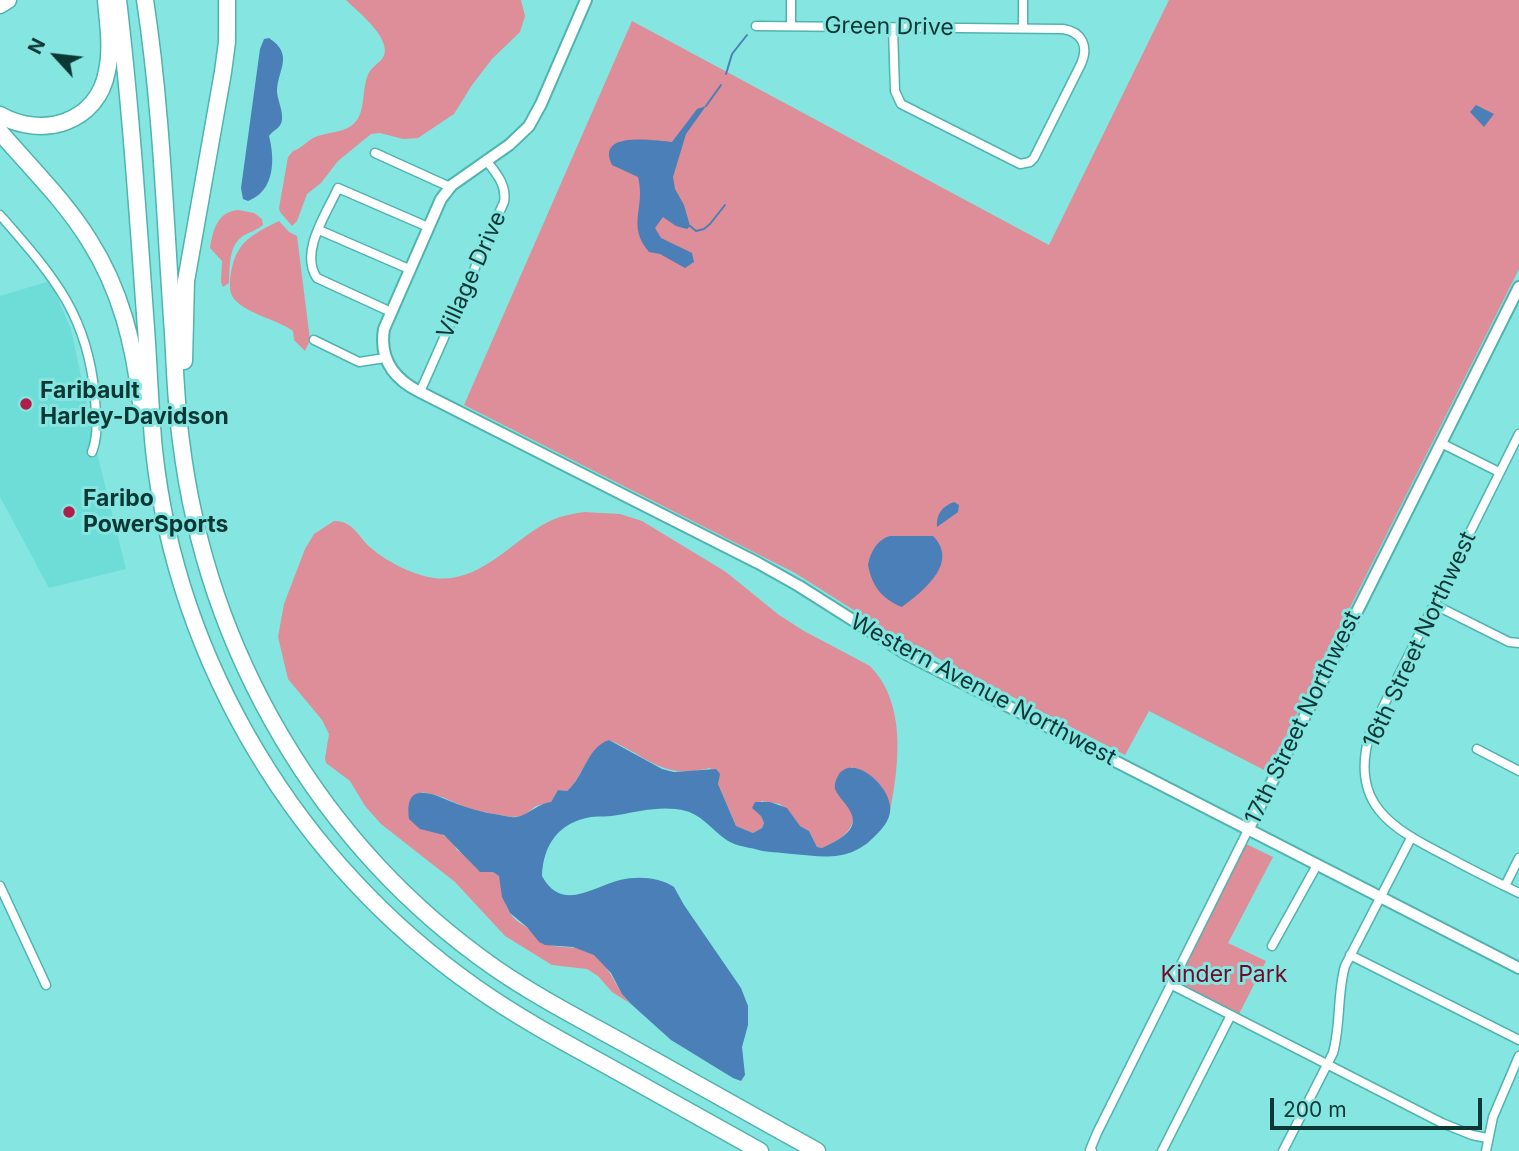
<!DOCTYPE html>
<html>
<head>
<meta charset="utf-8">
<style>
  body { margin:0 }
  #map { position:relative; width:1519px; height:1151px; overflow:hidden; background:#85e6e1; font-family:Inter,sans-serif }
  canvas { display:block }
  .north { position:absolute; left:21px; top:21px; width:70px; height:70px; -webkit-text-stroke:5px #85e6e1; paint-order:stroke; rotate:297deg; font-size:19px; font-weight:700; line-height:28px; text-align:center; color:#0b3735 }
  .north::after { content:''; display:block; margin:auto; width:24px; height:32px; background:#0b3735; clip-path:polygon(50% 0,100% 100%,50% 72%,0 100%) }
  .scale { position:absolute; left:1270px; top:1098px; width:212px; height:32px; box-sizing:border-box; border:4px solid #0b3735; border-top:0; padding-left:9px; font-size:21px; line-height:24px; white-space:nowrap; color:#0b3735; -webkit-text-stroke:5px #85e6e1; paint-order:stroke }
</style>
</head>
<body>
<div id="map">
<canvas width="1519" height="1151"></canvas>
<div class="north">N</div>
<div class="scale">200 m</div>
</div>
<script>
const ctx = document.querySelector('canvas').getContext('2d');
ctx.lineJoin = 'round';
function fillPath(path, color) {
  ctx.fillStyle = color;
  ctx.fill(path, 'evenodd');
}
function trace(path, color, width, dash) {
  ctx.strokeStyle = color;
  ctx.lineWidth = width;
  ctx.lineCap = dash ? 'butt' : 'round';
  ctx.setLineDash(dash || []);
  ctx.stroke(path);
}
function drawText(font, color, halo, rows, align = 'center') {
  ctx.font = font + ' Inter,sans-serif';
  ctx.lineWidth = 6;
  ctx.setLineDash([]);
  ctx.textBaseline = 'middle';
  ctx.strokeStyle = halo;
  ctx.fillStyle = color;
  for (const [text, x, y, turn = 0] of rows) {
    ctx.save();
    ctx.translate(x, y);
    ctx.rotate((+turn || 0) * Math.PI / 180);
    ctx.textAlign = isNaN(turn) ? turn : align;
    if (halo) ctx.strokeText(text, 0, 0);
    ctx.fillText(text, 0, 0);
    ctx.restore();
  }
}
const built = new Path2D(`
  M 50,281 L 71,329 L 98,457 L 126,569 L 49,588 L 0,497 L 0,296 Z`);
const green = new Path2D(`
  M 346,0 L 521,0 L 525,16 L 520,32 L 492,59 L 472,85 L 454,114 L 418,138 L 403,139 L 380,133 L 371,134 L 338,161 L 321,183 L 307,194 L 297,221 L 292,226 L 280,212 L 279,208 L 288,157 L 293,151 C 303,148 306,141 315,137 C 327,132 341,133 351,126 C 368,115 360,86 370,71 C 377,62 388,59 384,45 C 380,29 357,11 346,0 Z
  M 1169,0 L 1519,0 L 1519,269 L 1268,772 L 1149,711 L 1125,755 L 893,635 L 795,573 L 464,405 L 632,21 L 1049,245 Z
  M 238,210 L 254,213 L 262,219 L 263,225 C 257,230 250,232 243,236 C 228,246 230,268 229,283 L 223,287 L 221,282 L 222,261 L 210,248 C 213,230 217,212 238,210 Z
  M 279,221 L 289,232 L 297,236 L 310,340 L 305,351 L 294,340 L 293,331 C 276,319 250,315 235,300 C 229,293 230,288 230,280 C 234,243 249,236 279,221 Z
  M 584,512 L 620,514 L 642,521 L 726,572 L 779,615 L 804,631 L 870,666 C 907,704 899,765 890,812 C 888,787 874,774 851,767 L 853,821 C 848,836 836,842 822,848 L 817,847 L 809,831 L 800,826 L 780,804 L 761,801 L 761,816 L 764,823 L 762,828 L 753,833 L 736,826 L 718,784 L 718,777 L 710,768 C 660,780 650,757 609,740 L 590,757 L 573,785 L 567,791 L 558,790 L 551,802 L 536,806 L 523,816 L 511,817 L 472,810 L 442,797 L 422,792 L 411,801 L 408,813 L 451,840 L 457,850 L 468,857 L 477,869 L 493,872 L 499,876 C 503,892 503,908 516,920 C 520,924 525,925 529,929 C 535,936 540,943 550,945 C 564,949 579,945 592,953 C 611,966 615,989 631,1004 L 612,992 L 598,976 L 587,969 L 552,965 L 505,936 L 455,882 L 381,824 L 365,806 L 350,781 L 326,763 L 325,758 L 329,734 L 322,720 L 288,679 L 278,637 L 284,604 L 305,549 L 314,534 L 334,521 C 354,521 358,537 371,548 C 387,562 413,575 434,578 C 480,584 511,541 548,522 C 559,516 572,514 584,512 Z
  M 1244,843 L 1273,857 L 1228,943 L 1266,961 L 1238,1016 L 1176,983 Z`);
const water = new Path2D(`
  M 269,38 C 295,55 277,70 277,92 C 278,101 283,111 282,119 C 282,128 273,130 269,136 C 275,159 275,191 248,201 L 243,199 L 241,188 L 260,49 L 264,39 Z
  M 1476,105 L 1494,114 L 1484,127 L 1470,112 Z
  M 706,106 L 686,134 L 673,177 L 675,189 L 684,205 L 690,226 L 687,229 L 676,226 L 663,217 L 655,228 L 661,238 L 692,253 L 694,262 L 685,268 L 660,254 L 649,252 C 626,225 646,208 638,177 L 612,165 C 595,130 656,141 672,142 L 697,109 Z
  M 954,502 L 959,505 L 958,512 L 937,527 C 936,515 942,506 954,502 Z
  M 890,536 L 933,536 C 960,563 922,592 902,607 C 882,599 872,586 868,565 C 870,552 878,539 890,536 Z
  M 609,740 L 662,769 L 674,772 L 716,769 L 720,774 L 718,784 L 736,826 L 753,833 L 762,828 L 764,823 L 761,816 L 752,808 L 755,802 L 770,802 L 787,808 L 800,826 L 809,831 L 817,847 L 822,848 C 835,842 860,831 851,813 C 847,804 839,798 835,789 C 834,784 836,779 839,774 C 855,753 894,789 890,812 C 889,821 882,829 876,835 C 851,862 825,857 792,854 C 780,852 767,853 755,849 C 747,847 737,846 730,842 C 714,833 704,816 686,811 C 663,805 641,811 618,815 C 609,817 600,816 591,817 C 559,822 543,845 542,876 C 562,913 594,886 620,880 C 638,876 659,877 674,887 L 684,905 L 741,988 L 748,1006 L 748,1025 L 742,1047 L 745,1075 L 741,1081 L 733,1078 L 671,1040 L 631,1004 L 622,994 L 611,973 L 594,955 L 573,947 L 545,945 L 539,942 L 527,927 L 510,913 L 502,897 L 499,876 L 493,872 L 480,872 L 444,835 L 420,829 L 409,819 C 403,773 443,800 463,806 C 478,812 495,814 511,817 C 526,819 535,804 551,802 L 558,790 L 567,791 C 584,777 587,747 609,740 Z`);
const stream = new Path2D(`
  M 726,74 L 732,54 L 747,35
  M 706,106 L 721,85
  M 690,226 L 696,231 L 704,229 L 710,224 L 725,205`);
const minor = new Path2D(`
  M 791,0 L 791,26
  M 756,26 L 1063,29 C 1082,32 1089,46 1081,64 L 1034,158 L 1030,162 L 1020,164 L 901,104 L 895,91 L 893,28
  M 1023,28 L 1023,0
  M 375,153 L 450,187
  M 0,215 C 53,276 88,314 95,398 C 96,417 99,434 92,452
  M 319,230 L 409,269
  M 391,312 L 317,278 C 299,252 327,213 338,188 L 428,227
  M 314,340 L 359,362 L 385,358
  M 420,392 L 504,202 C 507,185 496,173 486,160
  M 1519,434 L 1370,733 C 1349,804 1391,828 1446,856 C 1470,869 1494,881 1519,893
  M 1441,443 L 1499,472
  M 1435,605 L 1509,642 L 1519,643
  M 1477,749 L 1519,771
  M 0,886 L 46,985
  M 1505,886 L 1519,858
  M 1272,946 L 1317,865
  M 1350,955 L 1519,1040
  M 1172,985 L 1442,1123 L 1472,1135 L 1487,1138
  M 1092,1151 L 1090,1150 L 1097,1133 L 1248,830
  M 1162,1151 L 1231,1015
  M 1283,1151 L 1333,1053 C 1341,1024 1337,994 1345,966 L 1411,838
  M 1486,1151 L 1493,1117 L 1519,1056`);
const tertiary = new Path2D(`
  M 586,0 L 541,104 L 529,126 L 509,145 L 452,185 L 441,199 L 384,329 C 379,359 394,379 420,392 L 758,563 L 799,586 L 908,655 L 1519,968
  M 1248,830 L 1519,287`);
const motorway = new Path2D(`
  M 118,0 C 131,109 138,219 146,328 C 149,369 150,409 154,450 C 177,664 299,864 475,987 C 516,1016 560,1040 604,1064 C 656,1093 708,1122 760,1151
  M 145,0 C 162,110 165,222 173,333 C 175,369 176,405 181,441 C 207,652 320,846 495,968 C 537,997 582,1020 627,1045 C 690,1080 753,1116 817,1151
  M 0,5 L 8,0
  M 0,115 C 42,139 98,123 107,71 C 112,48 108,23 106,0
  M 0,132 C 30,167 65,201 89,240 C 121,290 134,345 141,403
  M 184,361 L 186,281 L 223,72 L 227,42 L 227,0`);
const markers = [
  [26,404,7,"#b01d48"],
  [69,512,7,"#b01d48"]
];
const streetNames = [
  ["Green Drive",889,27,1],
  ["Village Drive",472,275,-66],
  ["16th Street Northwest",1420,640,-65],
  ["Western Avenue Northwest",983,690,28],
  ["17th Street Northwest",1303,718,-64]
];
const poiNames = [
  ["Faribault",40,391],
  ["Harley-Davidson",40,417],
  ["Faribo",83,499],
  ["PowerSports",83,525]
];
const parkNames = [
  ["Kinder Park",1224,975]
];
fillPath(built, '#6eddd7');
fillPath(green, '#dd8e98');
fillPath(water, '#4a7fb7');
trace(stream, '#4a7fb7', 2);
trace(minor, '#50b3af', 11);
trace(tertiary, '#50b3af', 14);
trace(motorway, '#50b3af', 19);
trace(minor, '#fff', 8);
trace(tertiary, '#fff', 10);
trace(motorway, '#fff', 16);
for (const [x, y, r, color] of markers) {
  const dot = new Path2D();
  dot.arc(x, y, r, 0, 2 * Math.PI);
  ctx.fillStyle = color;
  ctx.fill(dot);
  trace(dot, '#85e6e1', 2.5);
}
drawText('23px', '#0b3735', '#85e6e1', streetNames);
drawText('bold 23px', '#0b3735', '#85e6e1', poiNames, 'left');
drawText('23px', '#710b2a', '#85e6e1', parkNames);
</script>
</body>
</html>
